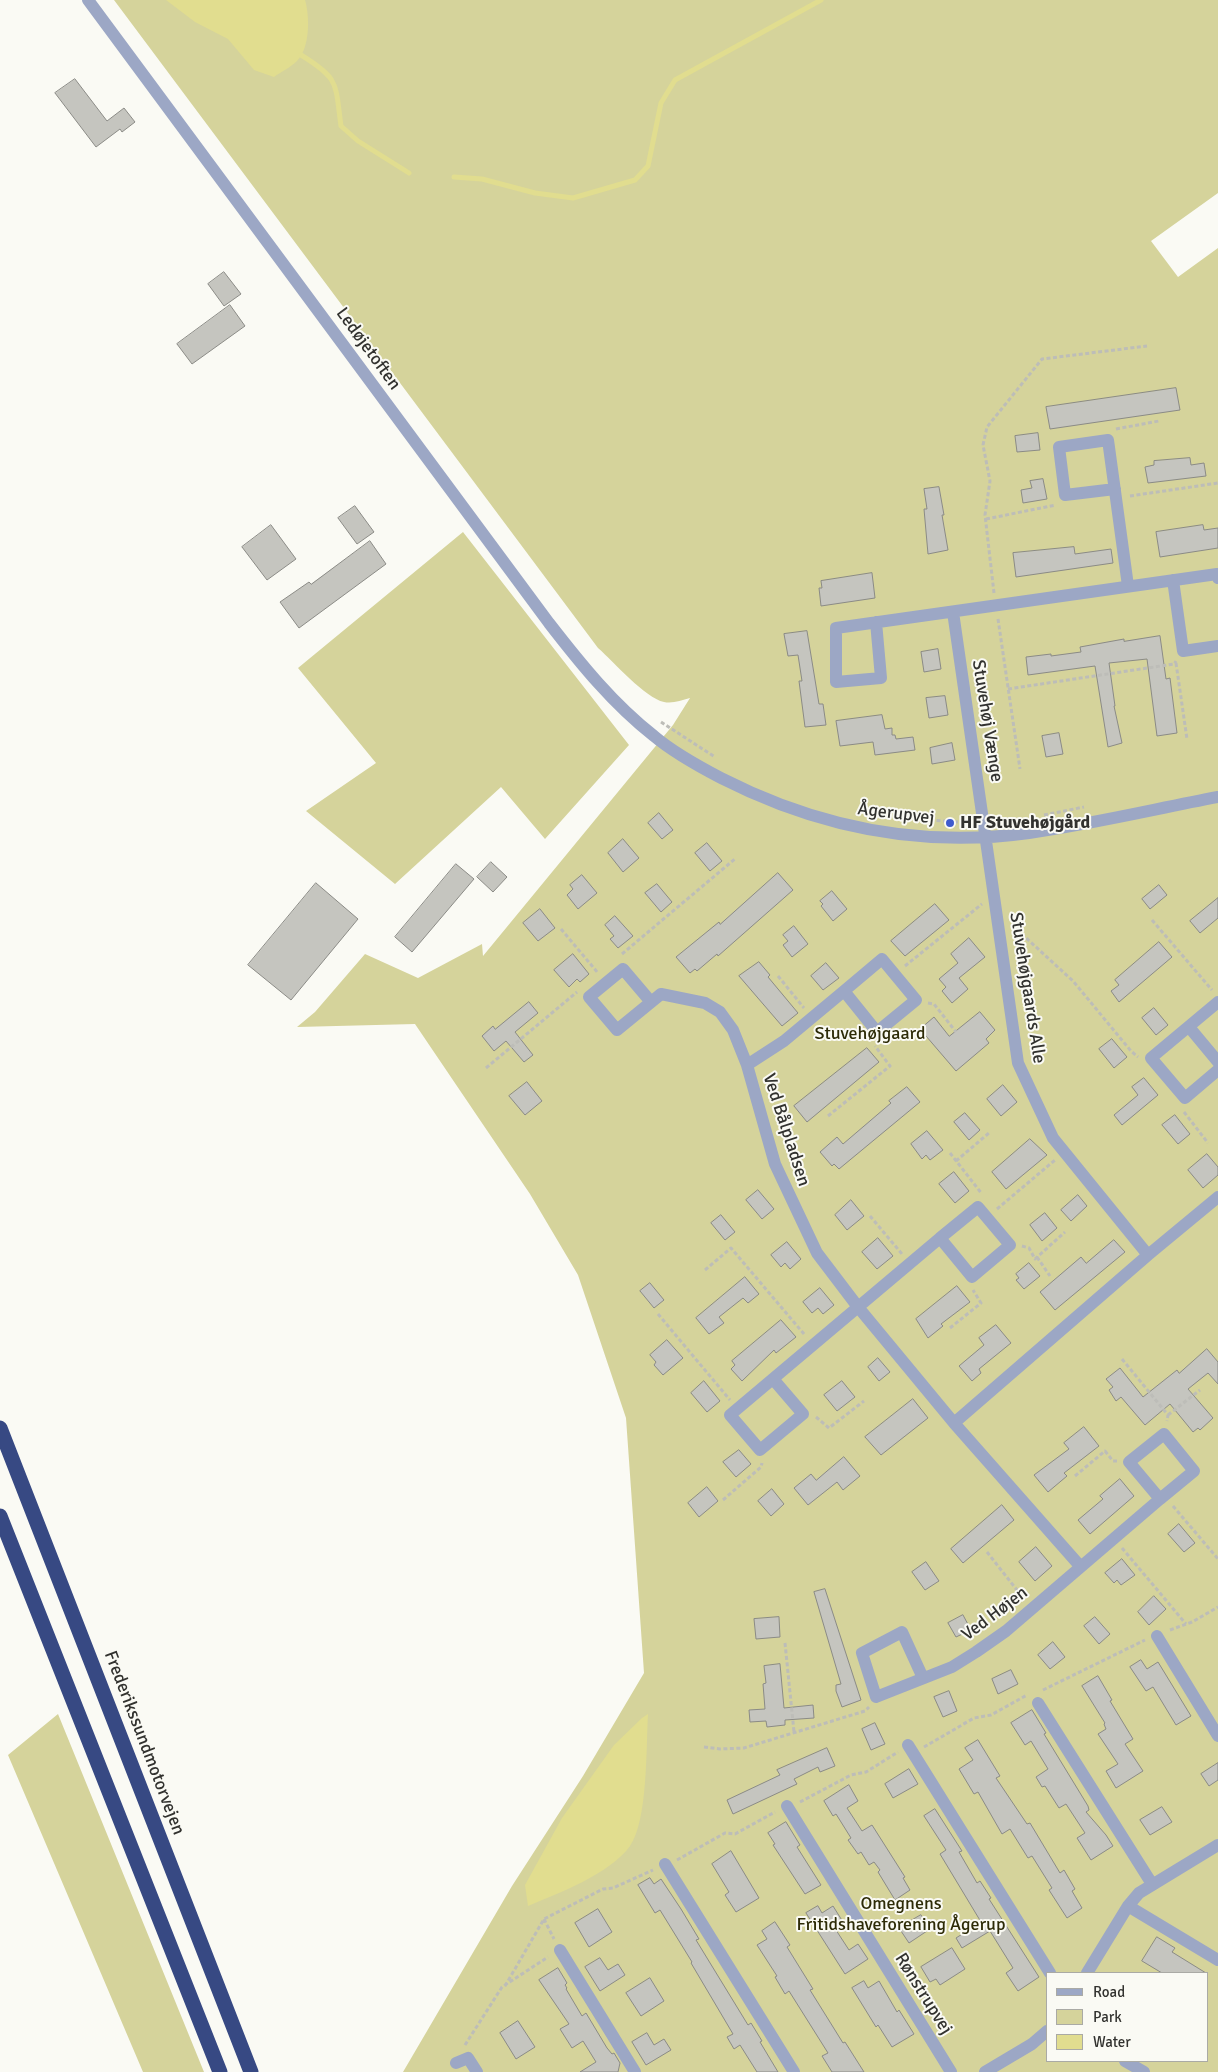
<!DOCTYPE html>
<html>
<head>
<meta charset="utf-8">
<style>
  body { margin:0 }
  #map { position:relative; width:1218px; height:2072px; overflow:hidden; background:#fafaf4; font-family:Signika,sans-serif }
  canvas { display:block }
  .legend { position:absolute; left:1046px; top:1972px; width:162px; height:90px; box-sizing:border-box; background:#fafaf4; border:1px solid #aaaaa5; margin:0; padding:6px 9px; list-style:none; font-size:15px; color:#32322f }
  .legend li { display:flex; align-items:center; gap:10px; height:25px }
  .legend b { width:25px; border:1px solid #aaaaa5 }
</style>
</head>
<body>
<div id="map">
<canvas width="1218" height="2072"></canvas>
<ul class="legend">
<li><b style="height:6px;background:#9ca7c5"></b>Road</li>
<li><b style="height:14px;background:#d5d39b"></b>Park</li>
<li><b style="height:14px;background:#e1dd8f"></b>Water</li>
</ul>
</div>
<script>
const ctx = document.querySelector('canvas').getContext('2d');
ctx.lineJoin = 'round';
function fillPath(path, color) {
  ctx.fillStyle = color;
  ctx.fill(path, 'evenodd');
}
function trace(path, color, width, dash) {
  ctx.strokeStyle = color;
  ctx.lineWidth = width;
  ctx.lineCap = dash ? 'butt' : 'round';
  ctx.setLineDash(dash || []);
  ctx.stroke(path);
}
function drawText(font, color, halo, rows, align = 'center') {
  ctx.font = font + ' Signika,sans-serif';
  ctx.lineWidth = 4;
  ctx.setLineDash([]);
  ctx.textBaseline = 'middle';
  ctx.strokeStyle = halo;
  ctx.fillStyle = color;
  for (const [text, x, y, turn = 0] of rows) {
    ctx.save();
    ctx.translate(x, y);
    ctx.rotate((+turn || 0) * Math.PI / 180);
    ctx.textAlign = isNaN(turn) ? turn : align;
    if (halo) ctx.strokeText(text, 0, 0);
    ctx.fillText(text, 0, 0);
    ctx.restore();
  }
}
const green = new Path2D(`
  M 114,0 L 1218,0 L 1218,193 L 1151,241 L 1178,277 L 1218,248 L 1218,2072 L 403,2072 L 512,1886 L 583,1776 L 644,1673 L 626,1418 L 578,1275 L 530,1194 L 415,1024 L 297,1027 L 315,1012 L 365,954 L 418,978 L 482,944 L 483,956 L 673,725 L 690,698 C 681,700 673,704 664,702 C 645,698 614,662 598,648 ZM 1047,1973 L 1207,1973 L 1207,2061 L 1047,2061 Z
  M 463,532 L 629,745 L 545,839 L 501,787 L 395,884 L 306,811 L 376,763 L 298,668 Z
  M 58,1714 L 204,2072 L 143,2072 L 8,1755 Z`);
const water = new Path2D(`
  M 166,0 L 305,0 C 310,17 310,48 297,61 C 291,67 281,72 274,77 L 254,70 L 228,39 L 195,22 Z
  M 648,1714 C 646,1748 648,1820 630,1846 C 610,1874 559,1893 528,1906 L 525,1885 L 562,1818 L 614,1745 L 642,1718 Z`);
const stream = new Path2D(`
  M 301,55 C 340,79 335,83 341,126 L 358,141 L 409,173
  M 454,177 L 482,179 L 535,193 L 573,198 L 635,180 L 648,166 L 661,103 L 675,80 L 821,0`);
const building = new Path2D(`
  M 75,79 L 107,121 L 124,108 L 135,122 L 122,132 L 120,129 L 96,147 L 55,93 Z
  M 224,272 L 241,294 L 224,306 L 208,284 Z
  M 230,305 L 245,326 L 192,364 L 177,344 Z
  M 1176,388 L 1180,410 L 1050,429 L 1046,407 Z
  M 1038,433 L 1040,450 L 1017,452 L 1015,436 Z
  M 1190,458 L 1191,465 L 1204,463 L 1206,476 L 1148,483 L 1145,467 L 1154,465 L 1154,461 Z
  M 1043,479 L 1047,499 L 1023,503 L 1021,490 L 1032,488 L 1030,481 Z
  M 939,487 L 944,515 L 942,515 L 948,550 L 928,554 L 924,509 L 927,509 L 924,489 Z
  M 355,506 L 374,532 L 357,544 L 338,518 Z
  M 271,525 L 296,559 L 267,580 L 242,547 Z
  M 1203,525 L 1204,530 L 1218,528 L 1218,548 L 1160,557 L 1156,532 Z
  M 370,541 L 386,564 L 299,628 L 280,602 L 309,582 L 311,584 Z
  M 1074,547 L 1075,554 L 1111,549 L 1113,563 L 1016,577 L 1013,553 Z
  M 872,573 L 875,598 L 821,606 L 819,588 L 822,588 L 821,581 Z
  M 807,631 L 819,704 L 823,704 L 826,725 L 805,727 L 799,681 L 802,681 L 798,655 L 788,656 L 784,634 Z
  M 1160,636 L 1166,679 L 1170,678 L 1177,733 L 1157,736 L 1147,659 L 1109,663 L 1115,706 L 1114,706 L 1122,743 L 1108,747 L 1095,666 L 1028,675 L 1026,657 L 1051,654 L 1051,656 L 1081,652 L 1080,647 L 1124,639 L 1124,641 Z
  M 938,649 L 941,669 L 924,672 L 921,652 Z
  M 945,696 L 948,715 L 929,718 L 926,698 Z
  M 882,715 L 885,729 L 892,728 L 892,735 L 895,735 L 896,739 L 913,737 L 915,750 L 875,755 L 873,742 L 840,746 L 836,721 Z
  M 1059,733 L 1063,754 L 1046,757 L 1042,736 Z
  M 952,743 L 955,760 L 932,764 L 930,748 Z
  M 659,813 L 673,830 L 662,839 L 648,823 Z
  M 623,839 L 639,858 L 623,872 L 608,853 Z
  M 707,843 L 722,861 L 710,871 L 695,853 Z
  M 491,862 L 507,877 L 493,892 L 477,877 Z
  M 456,864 L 474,879 L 412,952 L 395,937 Z
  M 778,873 L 793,890 L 718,956 L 717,954 L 697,971 L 695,969 L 690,973 L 676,957 L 719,922 L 720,924 Z
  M 582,875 L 597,893 L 578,909 L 567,895 L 573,889 L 570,885 Z
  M 316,883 L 358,919 L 291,1000 L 248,965 Z
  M 657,884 L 672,902 L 661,912 L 645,893 Z
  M 1159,885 L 1167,895 L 1150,909 L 1142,899 Z
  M 832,891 L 847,909 L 833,921 L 821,906 L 823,904 L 820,901 Z
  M 1218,898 L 1218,918 L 1200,933 L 1190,921 Z
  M 935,904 L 949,920 L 905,956 L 891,941 Z
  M 540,909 L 555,928 L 538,941 L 523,923 Z
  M 615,916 L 633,936 L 618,948 L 610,939 L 614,936 L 605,925 Z
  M 794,926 L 808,944 L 792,957 L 783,945 L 788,941 L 783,935 Z
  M 969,938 L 985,957 L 959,978 L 968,989 L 952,1003 L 942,991 L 946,987 L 939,979 L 958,963 L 951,954 Z
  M 1159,942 L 1172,957 L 1119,1002 L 1111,991 L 1119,985 L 1115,980 Z
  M 573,954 L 589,974 L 580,982 L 577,979 L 569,987 L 554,970 Z
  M 759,962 L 770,975 L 768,977 L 798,1013 L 782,1026 L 739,976 Z
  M 826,963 L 839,978 L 823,990 L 811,976 Z
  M 529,1002 L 538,1013 L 515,1032 L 533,1055 L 524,1062 L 506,1041 L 494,1051 L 482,1036 L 493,1026 L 495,1029 Z
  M 1154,1008 L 1168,1025 L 1156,1035 L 1142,1018 Z
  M 980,1012 L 995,1030 L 986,1039 L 989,1043 L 956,1071 L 920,1029 L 934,1017 L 949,1036 Z
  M 1112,1039 L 1127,1057 L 1114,1068 L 1099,1049 Z
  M 867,1048 L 879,1062 L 807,1122 L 794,1106 Z
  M 1144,1078 L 1158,1095 L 1122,1125 L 1114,1115 L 1138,1095 L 1132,1087 Z
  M 527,1082 L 542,1101 L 525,1115 L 509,1096 Z
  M 1003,1085 L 1017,1102 L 1001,1116 L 987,1099 Z
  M 907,1087 L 920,1102 L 839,1169 L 834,1164 L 832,1166 L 820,1152 L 837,1137 L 843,1144 L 891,1103 L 889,1101 Z
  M 965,1113 L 980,1130 L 969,1140 L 954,1122 Z
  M 1175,1115 L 1190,1134 L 1178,1144 L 1162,1125 Z
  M 927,1131 L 943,1150 L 930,1160 L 926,1155 L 922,1159 L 911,1144 Z
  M 1030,1139 L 1047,1155 L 1006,1189 L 992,1172 Z
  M 1207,1154 L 1218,1167 L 1218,1175 L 1203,1188 L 1188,1170 Z
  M 954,1172 L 969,1191 L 955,1203 L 939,1184 Z
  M 758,1190 L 774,1209 L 762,1219 L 746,1200 Z
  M 1078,1195 L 1087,1206 L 1071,1221 L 1061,1210 Z
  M 851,1200 L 864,1216 L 847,1230 L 835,1215 Z
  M 1045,1213 L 1057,1228 L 1042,1241 L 1030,1225 Z
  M 721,1215 L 735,1232 L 725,1240 L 711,1223 Z
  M 878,1238 L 893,1256 L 877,1269 L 862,1252 Z
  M 1114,1240 L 1125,1252 L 1055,1310 L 1040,1292 L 1081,1257 L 1086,1263 Z
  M 787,1242 L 801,1259 L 790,1269 L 785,1263 L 781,1267 L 771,1255 Z
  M 1029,1263 L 1040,1276 L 1024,1289 L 1016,1280 L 1019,1278 L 1016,1274 Z
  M 745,1277 L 759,1294 L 748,1303 L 743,1298 L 719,1317 L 724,1323 L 709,1334 L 696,1318 Z
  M 650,1283 L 664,1300 L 654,1308 L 640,1291 Z
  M 957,1286 L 970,1302 L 941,1324 L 943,1326 L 928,1338 L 916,1319 Z
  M 820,1288 L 834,1305 L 823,1314 L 818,1308 L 812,1313 L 803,1302 Z
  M 781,1320 L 796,1337 L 776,1353 L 774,1350 L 742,1381 L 731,1369 L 735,1365 L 732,1361 Z
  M 996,1325 L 1011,1343 L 979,1369 L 981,1373 L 972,1381 L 959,1366 L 984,1345 L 979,1338 Z
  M 667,1340 L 683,1358 L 663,1375 L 654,1365 L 656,1362 L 650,1355 Z
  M 1207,1349 L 1218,1362 L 1218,1384 L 1208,1373 L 1188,1389 L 1213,1418 L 1200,1430 L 1198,1428 L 1193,1432 L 1170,1404 L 1145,1425 L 1121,1397 L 1116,1401 L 1109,1390 L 1113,1387 L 1106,1379 L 1120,1368 L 1143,1397 L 1177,1370 L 1179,1373 Z
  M 878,1358 L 890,1372 L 879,1381 L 868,1367 Z
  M 704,1381 L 720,1401 L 707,1412 L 691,1393 Z
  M 842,1381 L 855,1397 L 837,1411 L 824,1395 Z
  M 913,1399 L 928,1418 L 881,1455 L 865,1437 Z
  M 1084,1427 L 1099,1446 L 1064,1473 L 1067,1476 L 1048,1492 L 1034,1475 L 1069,1449 L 1064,1443 Z
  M 739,1450 L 751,1464 L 736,1477 L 723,1462 Z
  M 844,1457 L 860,1476 L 843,1490 L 837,1482 L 808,1505 L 794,1488 L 811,1474 L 816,1480 Z
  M 1120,1479 L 1134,1496 L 1090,1534 L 1078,1520 L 1103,1499 L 1100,1496 Z
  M 707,1487 L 718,1501 L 699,1517 L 688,1503 Z
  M 772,1489 L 784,1504 L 771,1516 L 758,1501 Z
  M 1002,1505 L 1014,1520 L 963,1563 L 951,1549 Z
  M 1179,1524 L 1195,1543 L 1184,1552 L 1168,1534 Z
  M 1036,1547 L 1052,1566 L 1035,1581 L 1019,1562 Z
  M 1122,1559 L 1135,1575 L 1121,1585 L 1117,1580 L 1114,1583 L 1105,1573 Z
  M 926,1562 L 939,1581 L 925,1590 L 912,1572 Z
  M 825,1589 L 861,1700 L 842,1707 L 836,1691 L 836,1685 L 841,1684 L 814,1592 Z
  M 1154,1596 L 1166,1609 L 1149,1625 L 1138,1612 Z
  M 963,1615 L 971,1630 L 956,1637 L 948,1623 Z
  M 779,1617 L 780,1637 L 756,1639 L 754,1619 Z
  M 1095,1617 L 1110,1634 L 1099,1644 L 1084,1626 Z
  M 1053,1642 L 1065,1657 L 1050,1669 L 1038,1655 Z
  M 1141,1660 L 1147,1669 L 1158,1662 L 1191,1716 L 1176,1725 L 1153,1687 L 1146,1691 L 1130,1667 Z
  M 780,1664 L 784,1708 L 813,1705 L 814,1718 L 785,1720 L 785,1725 L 767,1727 L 766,1721 L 750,1722 L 749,1710 L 765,1709 L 763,1684 L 766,1683 L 764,1666 Z
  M 1011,1670 L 1018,1684 L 998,1694 L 992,1679 Z
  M 1098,1676 L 1112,1700 L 1110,1701 L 1133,1739 L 1125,1744 L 1143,1771 L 1116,1788 L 1106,1771 L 1118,1764 L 1098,1734 L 1106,1729 L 1104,1724 L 1105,1723 L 1082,1686 Z
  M 949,1691 L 957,1711 L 943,1717 L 934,1697 Z
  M 1032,1710 L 1046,1733 L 1044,1734 L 1088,1806 L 1089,1810 L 1086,1812 L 1106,1835 L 1113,1846 L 1091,1860 L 1077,1838 L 1085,1833 L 1066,1804 L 1059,1808 L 1045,1786 L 1042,1787 L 1036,1777 L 1048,1769 L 1031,1741 L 1025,1745 L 1011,1723 Z
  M 875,1723 L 885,1744 L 871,1750 L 862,1729 Z
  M 978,1740 L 1000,1776 L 996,1778 L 1027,1824 L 1030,1823 L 1060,1873 L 1064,1870 L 1075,1889 L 1072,1891 L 1082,1908 L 1067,1918 L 1049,1890 L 1052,1888 L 1032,1856 L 1028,1858 L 1010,1829 L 1002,1834 L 978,1792 L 974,1794 L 959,1769 L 973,1760 L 965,1748 Z
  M 827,1748 L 835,1766 L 820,1772 L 818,1767 L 794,1779 L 797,1784 L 733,1814 L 727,1800 L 780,1775 L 777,1770 Z
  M 1218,1763 L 1218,1780 L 1209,1786 L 1201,1774 Z
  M 909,1769 L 918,1784 L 893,1798 L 885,1784 Z
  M 849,1785 L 858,1801 L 847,1808 L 862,1831 L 872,1825 L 905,1877 L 903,1878 L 910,1890 L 895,1900 L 878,1872 L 880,1870 L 874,1862 L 869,1865 L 861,1852 L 858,1854 L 848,1840 L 851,1838 L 836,1814 L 833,1816 L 824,1801 Z
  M 1162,1807 L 1172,1822 L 1150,1835 L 1140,1820 Z
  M 935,1809 L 962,1851 L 959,1852 L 977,1883 L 980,1881 L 991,1898 L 989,1899 L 1039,1977 L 1018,1991 L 1006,1973 L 1013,1968 L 990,1931 L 962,1948 L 956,1938 L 981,1922 L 940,1854 L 946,1850 L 924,1816 Z
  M 786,1822 L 800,1845 L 797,1847 L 821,1885 L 805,1894 L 773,1845 L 775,1844 L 768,1833 Z
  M 731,1851 L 759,1898 L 736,1912 L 725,1895 L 729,1892 L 712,1864 Z
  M 650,1878 L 654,1884 L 661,1879 L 681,1909 L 699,1939 L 696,1940 L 748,2025 L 751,2023 L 762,2041 L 760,2042 L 778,2072 L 757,2072 L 740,2045 L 734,2049 L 727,2037 L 733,2034 L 691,1963 L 692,1962 L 660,1910 L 655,1913 L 638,1885 Z
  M 818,1906 L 822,1913 L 833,1906 L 843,1922 L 834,1927 L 849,1950 L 858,1944 L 868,1959 L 845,1974 L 806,1913 Z
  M 598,1909 L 612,1932 L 589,1947 L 575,1923 Z
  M 921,1915 L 930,1929 L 909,1943 L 899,1928 Z
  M 775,1922 L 790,1945 L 787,1947 L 813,1989 L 810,1990 L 843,2043 L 845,2042 L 864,2072 L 832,2072 L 822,2056 L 828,2053 L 789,1991 L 785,1994 L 775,1977 L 777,1976 L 757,1945 L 767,1939 L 762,1931 Z
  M 1157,1937 L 1175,1948 L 1172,1952 L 1206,1973 L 1162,1973 L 1142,1961 Z
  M 952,1948 L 965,1969 L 940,1985 L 936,1979 L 930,1982 L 921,1967 Z
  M 600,1958 L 608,1970 L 618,1964 L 625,1975 L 600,1991 L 585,1967 Z
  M 558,1968 L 567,1983 L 565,1985 L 567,1988 L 566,1989 L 582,2016 L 586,2013 L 607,2048 L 612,2054 L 614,2053 L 620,2063 L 618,2072 L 580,2072 L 596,2062 L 583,2041 L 572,2048 L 560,2029 L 569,2024 L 539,1980 Z
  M 650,1978 L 664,2001 L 641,2016 L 626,1993 Z
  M 864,1981 L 868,1988 L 879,1981 L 897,2012 L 899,2010 L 914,2034 L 892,2047 L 878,2025 L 876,2027 L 852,1988 Z
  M 518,2021 L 535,2047 L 516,2059 L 500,2033 Z
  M 647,2033 L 654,2045 L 664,2039 L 671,2050 L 646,2065 L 632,2042 Z`);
const path = new Path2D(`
  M 1116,429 L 1159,421
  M 1130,496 L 1218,483
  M 986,519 L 1056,505
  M 994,593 L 985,515 L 990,481 L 983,445 L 987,427 L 1042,359 L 1147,346
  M 998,619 L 1020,769
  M 1176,663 L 1187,739
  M 1008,689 L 1174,664 L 1176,661
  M 661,722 L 715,757
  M 863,811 L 891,816
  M 1044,815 L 1084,807
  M 930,820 L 958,822
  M 1152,920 L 1212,990
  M 1012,925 L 1073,981 L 1131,1051 L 1138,1057
  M 561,929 L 598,973
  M 622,954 L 736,858
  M 905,966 L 982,904
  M 778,976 L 804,1008
  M 928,1003 L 934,1004 L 956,1032
  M 486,1068 L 577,992
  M 1184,1112 L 1208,1143
  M 828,1116 L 890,1066 L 875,1046
  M 950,1153 L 982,1194
  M 956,1161 L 989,1133
  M 997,1209 L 1055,1160
  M 870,1216 L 902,1254
  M 1022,1246 L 1029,1248 L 1035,1259 L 1065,1232
  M 1037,1257 L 1050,1276
  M 705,1270 L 731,1248 L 804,1334
  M 658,1314 L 730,1400
  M 950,1328 L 981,1303 L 973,1290
  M 1122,1359 L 1168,1415 L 1167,1421
  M 1168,1415 L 1200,1390
  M 816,1417 L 829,1428 L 864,1401
  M 1075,1476 L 1105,1451 L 1113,1461 L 1117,1461
  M 723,1500 L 761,1467 L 762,1463
  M 1173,1506 L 1218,1559
  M 1122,1548 L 1186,1624
  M 987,1552 L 1024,1599
  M 1170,1630 L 1192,1622 L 1218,1607
  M 785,1643 L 794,1732
  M 1043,1690 L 1145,1640
  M 704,1747 L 720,1749 L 744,1748 L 865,1711 L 869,1707
  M 924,1747 L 974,1718 L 991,1715 L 1027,1695
  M 800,1802 L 851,1775 L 866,1772 L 898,1752
  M 677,1860 L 725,1833 L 735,1834 L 775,1812
  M 544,1919 L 554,1939
  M 505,1986 L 544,1919 L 603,1889 L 613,1888 L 653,1870
  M 465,2045 L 502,1987 L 548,1957`);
const minor = new Path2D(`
  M 88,0 L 549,623 C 580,663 613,704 654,736 C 674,753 698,766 721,778 C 817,827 921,848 1029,833 C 1092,824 1155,809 1218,797
  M 1115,489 L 1065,495 L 1059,447 L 1108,440 L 1128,586
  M 1173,580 L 1183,651 L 1218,646
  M 953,612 L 1018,1063 L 1053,1138 L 1148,1255 L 954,1423
  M 876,622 L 881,678 L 836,682 L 836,628 C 963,610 1091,592 1217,574 L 1218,578
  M 651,1002 L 623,969 L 589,997 L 617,1030 L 661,994 L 705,1003 L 720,1012 L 733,1030 L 747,1065 L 775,1164 L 817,1253 L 858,1307 L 954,1423 L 1080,1566
  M 1218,1002 L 1151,1058 L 1185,1098 L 1218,1070
  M 1189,1027 L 1218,1062
  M 747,1065 L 784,1041 L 844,991 L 877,1032 L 916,1000 L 882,959 L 844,991
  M 978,1207 L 1010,1245 L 972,1277 L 940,1238 Z
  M 1148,1255 L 1218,1197
  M 773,1379 L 803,1414 L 760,1450 L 730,1415 L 940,1238
  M 1157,1636 L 1218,1736
  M 923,1678 L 902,1632 L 862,1653 L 876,1697 L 952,1667 L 976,1652 L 1006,1631 L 1160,1499 L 1129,1462 L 1164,1434 L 1194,1471 L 1160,1499
  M 1038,1703 L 1152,1884
  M 908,1745 L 1050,1973
  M 787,1806 L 951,2072
  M 665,1864 L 794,2072
  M 1128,1906 L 1218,1960
  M 560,1950 L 635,2072
  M 1087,1973 L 1128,1906 L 1139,1893 L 1218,1845
  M 1125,2061 L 1144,2072
  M 456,2063 L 468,2058 L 477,2072
  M 985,2072 L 1032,2044 L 1047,2031`);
const highway = new Path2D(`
  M 0,1428 L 251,2072
  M 0,1516 L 220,2072`);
const markers = [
  [950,823,5,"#3f5bce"]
];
const streetNames = [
  ["Ledøjetoften",368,349,54],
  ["Stuvehøj Vænge",987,721,81],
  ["Ågerupvej",896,814,7],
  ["Stuvehøjgaards Alle",1027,988,81],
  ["Ved Bålpladsen",786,1130,72],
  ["Ved Højen",995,1614,-37],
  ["Frederikssundmotorvejen",144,1743,69],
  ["Rønstrupvej",923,1994,58]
];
const poiNames = [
  ["HF Stuvehøjgård",960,823]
];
const parkNames = [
  ["Stuvehøjgaard",870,1034],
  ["Omegnens",901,1904],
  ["Fritidshaveforening Ågerup",901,1925]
];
fillPath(green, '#d5d39b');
fillPath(water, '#e1dd8f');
trace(stream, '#e1dd8f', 5);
fillPath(building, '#c5c5bf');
trace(building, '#8b8b86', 1);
trace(path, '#bdbdb8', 3, [4, 2.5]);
trace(minor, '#9ca7c5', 12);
trace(highway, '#374983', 15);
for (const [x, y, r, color] of markers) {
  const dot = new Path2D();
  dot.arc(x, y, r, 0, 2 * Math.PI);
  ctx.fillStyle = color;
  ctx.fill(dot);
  trace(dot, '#fafaf4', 2);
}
drawText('18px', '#32322f', '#fafaf4', streetNames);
drawText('bold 18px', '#32322f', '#fafaf4', poiNames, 'left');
drawText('18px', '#2d2b07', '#fafaf4', parkNames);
</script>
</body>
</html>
